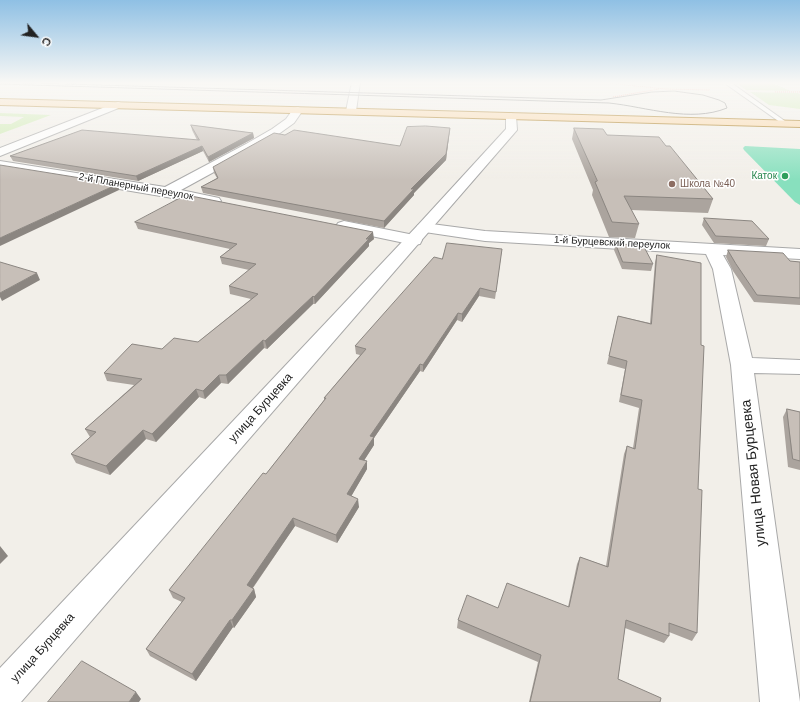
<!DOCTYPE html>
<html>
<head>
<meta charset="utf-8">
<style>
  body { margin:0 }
  #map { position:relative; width:800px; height:702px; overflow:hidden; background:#f2efe9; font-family:Arial,sans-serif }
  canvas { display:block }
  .north { position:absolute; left:16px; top:16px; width:40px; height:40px; -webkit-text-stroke:3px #fff; paint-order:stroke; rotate:119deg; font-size:11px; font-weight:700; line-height:16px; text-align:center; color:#222 }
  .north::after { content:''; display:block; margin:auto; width:14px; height:18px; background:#222; clip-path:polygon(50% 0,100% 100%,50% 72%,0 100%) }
</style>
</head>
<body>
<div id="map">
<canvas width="800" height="702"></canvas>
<div class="north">С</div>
</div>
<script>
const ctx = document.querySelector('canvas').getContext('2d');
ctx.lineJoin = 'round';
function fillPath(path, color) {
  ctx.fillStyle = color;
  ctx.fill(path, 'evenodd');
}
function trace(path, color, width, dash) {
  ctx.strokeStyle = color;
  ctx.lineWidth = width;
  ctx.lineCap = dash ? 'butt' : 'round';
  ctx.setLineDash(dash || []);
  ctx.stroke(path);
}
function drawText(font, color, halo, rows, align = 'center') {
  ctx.font = font + ' Arial,sans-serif';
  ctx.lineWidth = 3;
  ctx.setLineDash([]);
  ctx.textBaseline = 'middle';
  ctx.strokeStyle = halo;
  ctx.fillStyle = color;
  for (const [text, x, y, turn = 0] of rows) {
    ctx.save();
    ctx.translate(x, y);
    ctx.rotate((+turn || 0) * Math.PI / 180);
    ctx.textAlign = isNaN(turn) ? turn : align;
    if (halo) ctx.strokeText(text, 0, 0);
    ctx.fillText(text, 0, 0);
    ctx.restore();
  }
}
const grass = new Path2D(`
  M 739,82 L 770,82 L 791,91 L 746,90 L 736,83 Z
  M 750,92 L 798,93 L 800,94 L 800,109 L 769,105 Z
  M 0,113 L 51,115 L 0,134 L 0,124 L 11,124 L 24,117 L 0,116 Z`);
const pitch = new Path2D(`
  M 745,146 L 800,149 L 800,205 L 795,202 L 744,150 L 743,148 Z`);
const path = new Path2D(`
  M 596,82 L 666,89 L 710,90
  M 775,92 L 800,92
  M 613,97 L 659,89`);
const service = new Path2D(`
  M 723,82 L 730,82 L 789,124 L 784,125 Z`);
const minor = new Path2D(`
  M 352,82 L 360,82 L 356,111 L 351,114 L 346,111 Z
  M 118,102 L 121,103 L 123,105 L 121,107 L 0,156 L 0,148 Z
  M 298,107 L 303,110 L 294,123 L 280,133 L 254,150 L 181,190 L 219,198 L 221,201 L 219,204 L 214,205 L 0,169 L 0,161 L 165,187 L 246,144 L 272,129 L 286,119 L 294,108 Z
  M 344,221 L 414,235 L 420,236 L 422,240 L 420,244 L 414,245 L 338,229 L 336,226 L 338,223 Z
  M 424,223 L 485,231 L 800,249 L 800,259 L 723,255 L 731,269 L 752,358 L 800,360 L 800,374 L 754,373 L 800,702 L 760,702 L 731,365 L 713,269 L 706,254 L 485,241 L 418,231 L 416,228 L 418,225 Z`);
const tertiary = new Path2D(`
  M 511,113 L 516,116 L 517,130 L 21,702 L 0,702 L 0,668 L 418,225 L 506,129 L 506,116 Z`);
const primary = new Path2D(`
  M 0,99 L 800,121 L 800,127 L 0,105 Z`);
const tram = new Path2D(`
  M 0,82 L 601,100 L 652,92 L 674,91 L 703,95 L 719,100 L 725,103 L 727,108 C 690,123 647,107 609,103 L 0,84`);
const wall = new Path2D(`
  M 191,125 L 253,133 L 254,138 L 209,162 L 203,151 L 138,181 L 13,161 L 10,156 L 197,140 L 192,130 Z
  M 450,128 L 446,160 L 414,193 L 414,195 L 384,228 L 203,193 L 201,187 L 217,178 L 214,173 L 213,167 L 400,146 Z
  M 574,128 L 607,135 L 666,146 L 713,199 L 708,213 L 631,210 L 639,224 L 635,238 L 609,237 L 592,195 L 593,190 L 572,139 Z
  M 704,218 L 769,239 L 766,246 L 714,243 L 702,225 Z
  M 135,222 L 374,239 L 369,243 L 369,246 L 315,304 L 313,304 L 267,349 L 264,348 L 228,384 L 221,383 L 205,399 L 199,397 L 156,442 L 146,439 L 110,475 L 76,463 L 71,454 L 90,437 L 85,429 L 134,385 L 107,381 L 104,373 L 162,349 L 198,342 L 251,299 L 230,294 L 229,286 L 249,270 L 222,264 L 220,257 L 230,249 L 138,229 Z
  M 616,244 L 653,264 L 651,271 L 622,269 L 614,250 Z
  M 502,249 L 495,299 L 479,296 L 462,322 L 457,320 L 423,372 L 420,371 L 374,438 L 374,445 L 364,460 L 367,469 L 351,496 L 359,507 L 337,543 L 295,526 L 253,588 L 254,589 L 256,597 L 234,628 L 233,627 L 196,681 L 150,656 L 146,649 L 182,602 L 173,598 L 169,590 L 266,474 L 324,400 L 324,398 L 360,355 L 356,354 L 355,346 L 442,259 Z
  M 728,250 L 790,261 L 800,262 L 800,305 L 754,302 L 733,271 L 726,257 Z
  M 657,255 L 698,489 L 697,633 L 692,641 L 669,632 L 669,636 L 664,643 L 625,628 L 618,679 L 660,702 L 529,702 L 538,662 L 457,628 L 458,620 L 498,608 L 568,607 L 577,564 L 580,557 L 606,566 L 624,454 L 627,446 L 633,448 L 639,408 L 619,402 L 625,369 L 607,364 L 618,316 L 650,323 L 655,262 Z
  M 787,409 L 800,412 L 800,470 L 788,467 L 783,417 Z`);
const shadedWall = new Path2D(`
  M 450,128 L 446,160 L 414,193 L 414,195 L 384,228 L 384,221 Z
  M 253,133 L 254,138 L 209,162 L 208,157 Z
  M 202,146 L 203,151 L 138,181 L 136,176 Z
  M 118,184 L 119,190 L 0,246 L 0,238 Z
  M 373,232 L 374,239 L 369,243 L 369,246 L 315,304 L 314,297 Z
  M 37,273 L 40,280 L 2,301 L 0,297 L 0,293 Z
  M 480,288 L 479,296 L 462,322 L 462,314 Z
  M 313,296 L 313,304 L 267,349 L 265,341 Z
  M 458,313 L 457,320 L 423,372 L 423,365 Z
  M 263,340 L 264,348 L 228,384 L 226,375 Z
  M 420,364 L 420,371 L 374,438 L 374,445 L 360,467 L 359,459 L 370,436 Z
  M 219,375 L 221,383 L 205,399 L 203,391 Z
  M 196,389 L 199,397 L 156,442 L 152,434 Z
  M 143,430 L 146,439 L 110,475 L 106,466 Z
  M 367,461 L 367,469 L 348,502 L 347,494 Z
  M 358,499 L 359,507 L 337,543 L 336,535 Z
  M 293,518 L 295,526 L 249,593 L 247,585 Z
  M 0,546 L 8,556 L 0,564 Z
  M 254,589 L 256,597 L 234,628 L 232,620 Z
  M 230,620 L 233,627 L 196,681 L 192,674 Z
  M 136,692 L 141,699 L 139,702 L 129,702 Z`);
const building = new Path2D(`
  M 191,125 L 253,133 L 208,157 L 202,146 L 136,176 L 10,156 L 82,130 L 199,140 Z
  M 426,126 L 450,128 L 446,154 L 411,189 L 414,189 L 384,221 L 201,187 L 218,178 L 213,167 L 274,133 L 285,135 L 294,130 L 400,146 L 407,127 Z
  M 574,128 L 603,129 L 607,135 L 659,137 L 666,146 L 670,146 L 713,199 L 624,196 L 639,224 L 612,222 L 595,182 L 597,181 Z
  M 0,165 L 118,184 L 0,238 Z
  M 186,195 L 373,232 L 366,239 L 369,239 L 314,297 L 313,296 L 265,341 L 263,340 L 226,375 L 219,375 L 203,391 L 196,389 L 152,434 L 143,430 L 106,466 L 71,454 L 96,432 L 85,429 L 142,379 L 104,373 L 132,344 L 162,349 L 174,338 L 198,342 L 258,294 L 229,286 L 256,264 L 220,257 L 237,244 L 135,222 Z
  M 704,218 L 752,221 L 769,239 L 716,236 Z
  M 447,243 L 502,249 L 496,292 L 480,288 L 462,314 L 458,313 L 423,365 L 420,364 L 370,436 L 374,437 L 359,459 L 367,461 L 347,494 L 358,499 L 336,535 L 293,518 L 247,585 L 254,589 L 232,620 L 230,620 L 192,674 L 146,649 L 185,598 L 169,590 L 263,473 L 266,474 L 326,398 L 324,398 L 366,349 L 355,346 L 434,257 L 442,259 Z
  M 616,244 L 643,245 L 653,264 L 623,262 Z
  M 728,250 L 783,253 L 790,261 L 800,262 L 800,298 L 757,295 L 736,264 Z
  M 657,255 L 701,263 L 701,345 L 704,346 L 698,489 L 702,490 L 697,633 L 669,623 L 669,636 L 626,620 L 618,679 L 661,698 L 660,702 L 530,702 L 541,655 L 458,620 L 467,595 L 498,608 L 507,583 L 569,607 L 580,557 L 608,567 L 627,446 L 635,449 L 642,400 L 621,395 L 627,361 L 609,356 L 618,316 L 651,324 Z
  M 0,262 L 37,273 L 0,293 Z
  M 787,409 L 800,412 L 800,461 L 793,459 Z
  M 82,661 L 136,692 L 129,702 L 48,702 Z`);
const markers = [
  [785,176,4,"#2e9e5b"],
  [672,184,4,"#8d6e63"]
];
const farLeisurenames = [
  ["Каток",777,176]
];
const farEducationnames = [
  ["Школа №40",680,184]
];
const farStreetnames = [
  ["2-й Планерный переулок",136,187,10],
  ["1-й Бурцевский переулок",612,243,3]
];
const streetNames = [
  ["улица Бурцевка",261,408,-48],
  ["улица Бурцевка",43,648,-48]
];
const nearStreetnames = [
  ["улица Новая Бурцевка",754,473,-96]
];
fillPath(grass, '#cdebb0');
fillPath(pitch, '#88e0be');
trace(service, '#a9a9a9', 2);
trace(minor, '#a9a9a9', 2);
trace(tertiary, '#a9a9a9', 2);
trace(primary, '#a06b00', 2);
trace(path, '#fa8072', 1, [1, 1]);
fillPath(service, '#fff');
fillPath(minor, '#fff');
fillPath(tertiary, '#fff');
fillPath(primary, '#fcd6a4');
trace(tram, '#707070', 1);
fillPath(wall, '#aba49e');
fillPath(shadedWall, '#8b8681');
fillPath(building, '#c7bfb8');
trace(building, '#8b8681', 1);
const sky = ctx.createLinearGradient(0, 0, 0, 180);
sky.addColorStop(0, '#8fc0e4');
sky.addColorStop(0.46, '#f9f8f5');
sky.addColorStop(1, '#f9f8f500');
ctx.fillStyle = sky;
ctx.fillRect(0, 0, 800, 180);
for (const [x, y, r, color] of markers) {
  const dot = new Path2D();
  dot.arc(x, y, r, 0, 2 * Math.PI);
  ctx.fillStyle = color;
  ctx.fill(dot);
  trace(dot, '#fff', 1.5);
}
drawText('10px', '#27864d', '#fff', farLeisurenames, 'right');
drawText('10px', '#785e54', '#fff', farEducationnames, 'left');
drawText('10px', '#222', '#fff', farStreetnames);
drawText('12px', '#222', '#fff', streetNames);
drawText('14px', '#222', '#fff', nearStreetnames);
</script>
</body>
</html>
